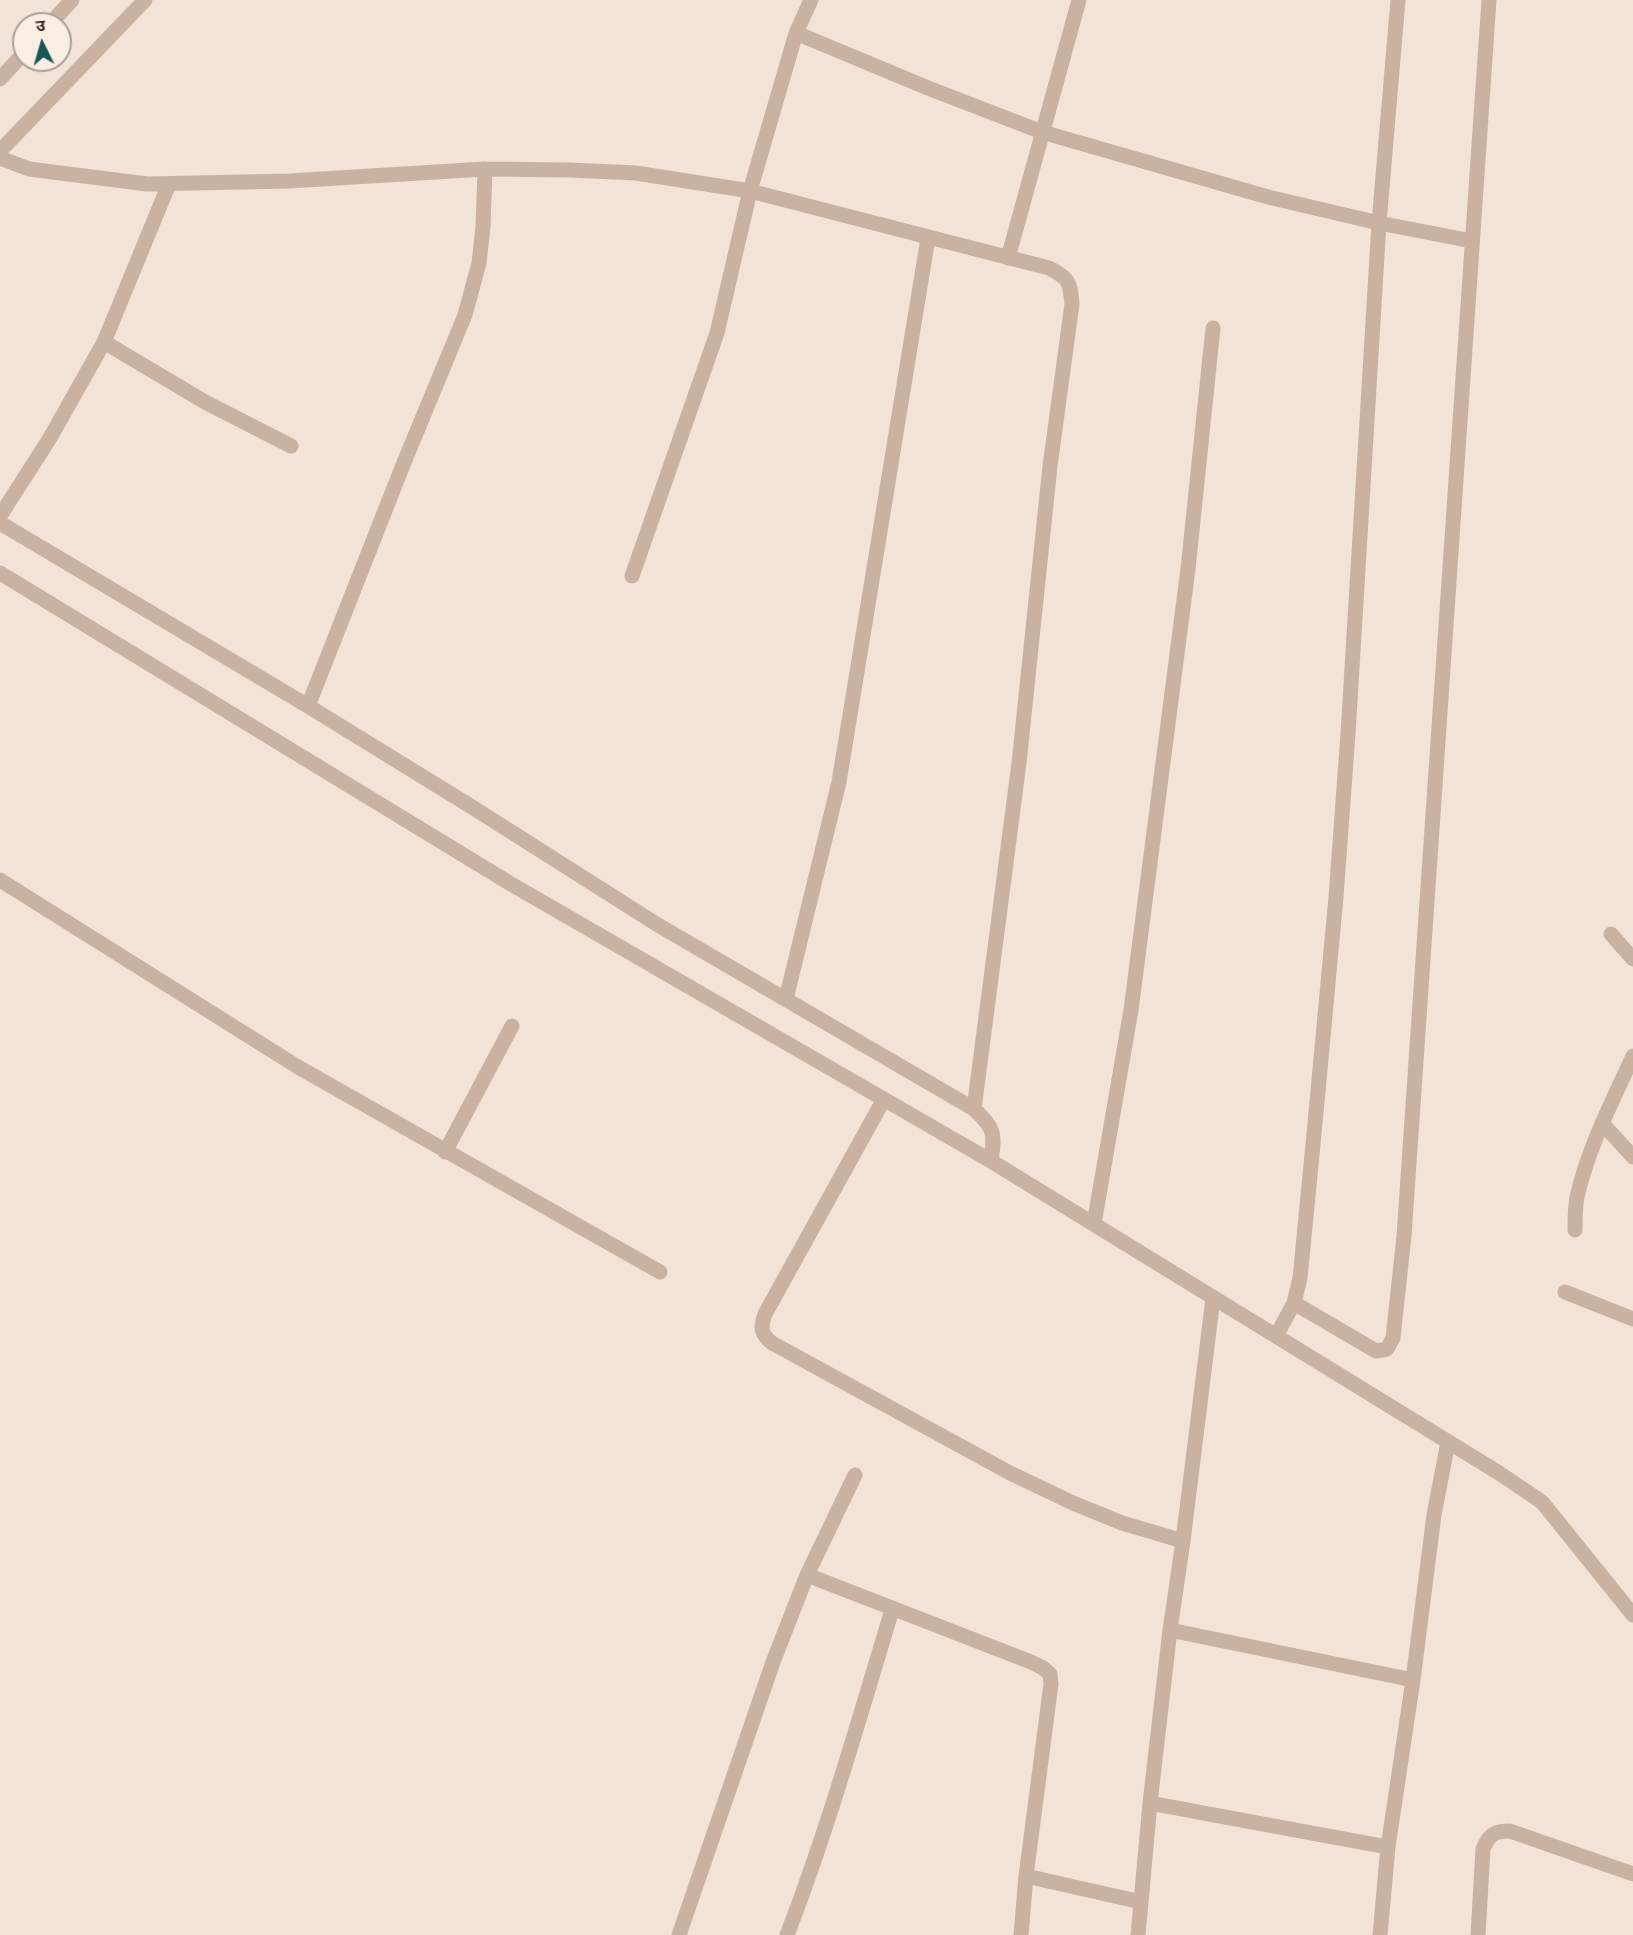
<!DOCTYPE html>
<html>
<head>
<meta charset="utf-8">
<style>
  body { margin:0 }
  #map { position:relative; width:1633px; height:1935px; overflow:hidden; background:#f2e3d6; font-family:Helvetica,"Noto Sans Devanagari",sans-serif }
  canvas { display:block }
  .north { position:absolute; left:12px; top:12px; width:60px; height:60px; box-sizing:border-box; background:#faeee2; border:2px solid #ab9f96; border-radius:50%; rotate:355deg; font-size:16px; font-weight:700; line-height:24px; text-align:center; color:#342925 }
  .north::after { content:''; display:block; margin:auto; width:21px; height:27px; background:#195757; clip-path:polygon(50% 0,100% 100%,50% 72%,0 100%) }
</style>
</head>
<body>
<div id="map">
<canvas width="1633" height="1935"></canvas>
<div class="north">उ</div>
</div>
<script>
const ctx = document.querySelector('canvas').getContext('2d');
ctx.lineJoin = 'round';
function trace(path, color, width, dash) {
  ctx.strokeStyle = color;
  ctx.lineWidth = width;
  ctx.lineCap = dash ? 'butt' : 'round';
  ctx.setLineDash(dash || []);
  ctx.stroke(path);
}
const street = new Path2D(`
  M 50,24 L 72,0
  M 796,33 L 928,88 L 1042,132 L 1268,197 L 1379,223 L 1472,241
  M 0,79 L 24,53
  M 0,151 L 145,0
  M 0,158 L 29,169 L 147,184 L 289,181 L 485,169 L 569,170 L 636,173 L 750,191 L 1049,268 C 1069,278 1070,282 1072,304 L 1050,466 L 1019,763 L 974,1109
  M 1008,258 L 1079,0
  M 104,342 L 205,402 L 291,446
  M 0,516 L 50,438 L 104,342 L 169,184
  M 0,523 L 308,706 L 472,807 L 658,925 L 974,1109 C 995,1129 995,1133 991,1161
  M 0,573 L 511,884 L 991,1161 L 1499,1473 L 1542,1502 L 1633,1615
  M 632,576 L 717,333 L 750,191 L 796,33 L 811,0
  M 308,706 L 403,465 L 465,315 L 479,263 L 483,227 L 485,169
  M 0,880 L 298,1067 L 660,1272
  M 1611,934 L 1633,959
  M 786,999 L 839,782 L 928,238
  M 884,1099 L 765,1314 C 760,1328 761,1334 772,1343 L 1010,1473 L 1073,1503 L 1122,1523 L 1183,1541
  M 1602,1123 L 1633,1157
  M 445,1152 L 512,1026
  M 1094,1224 L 1131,1010 L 1188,569 L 1213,328
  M 1575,1230 C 1575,1219 1575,1208 1577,1197 C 1588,1148 1612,1102 1633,1056
  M 1565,1292 L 1633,1319
  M 1294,1303 L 1376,1351 L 1387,1349 L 1393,1338 L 1404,1236 L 1489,0
  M 1276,1336 L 1294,1303 L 1300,1278 L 1314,1134 L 1336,897 L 1348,734 L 1379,223 L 1398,0
  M 807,1575 L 1031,1662 L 1043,1668 L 1050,1674 L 1051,1684 L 1026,1876 L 1021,1935
  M 1170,1630 L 1413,1680
  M 1150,1803 L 1388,1847
  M 1026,1876 L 1141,1902
  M 679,1935 L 773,1662 L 807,1575 L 855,1475
  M 787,1935 C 828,1829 859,1719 892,1610
  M 1138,1935 L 1150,1803 L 1170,1630 L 1183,1541 L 1213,1298
  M 1380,1935 L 1388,1847 L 1413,1680 L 1434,1515 L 1448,1442
  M 1478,1935 L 1483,1849 C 1489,1835 1494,1831 1510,1831 L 1633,1874`);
trace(street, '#cab2a2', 15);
</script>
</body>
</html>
